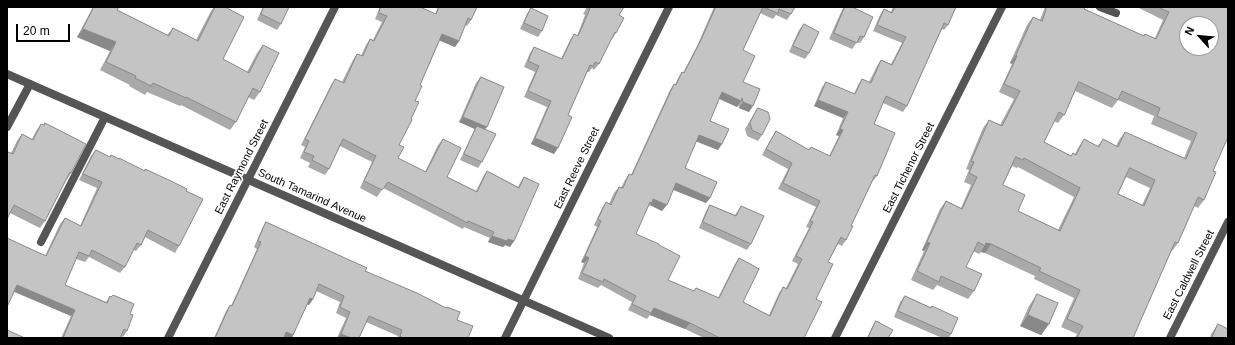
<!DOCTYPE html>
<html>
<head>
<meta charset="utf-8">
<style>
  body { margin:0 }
  #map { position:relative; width:1235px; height:345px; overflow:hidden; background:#fff; font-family:Helvetica,sans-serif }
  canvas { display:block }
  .frame { position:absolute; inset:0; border:8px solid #000; pointer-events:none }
  .north { position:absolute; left:1179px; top:16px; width:40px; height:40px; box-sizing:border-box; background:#fff; border:1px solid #999; border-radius:50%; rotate:297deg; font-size:11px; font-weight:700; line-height:16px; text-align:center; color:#000 }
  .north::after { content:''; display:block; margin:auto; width:14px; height:18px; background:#000; clip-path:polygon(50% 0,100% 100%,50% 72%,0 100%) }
  .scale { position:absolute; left:16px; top:24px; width:54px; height:18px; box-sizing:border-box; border:2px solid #000; border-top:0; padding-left:5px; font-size:12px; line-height:14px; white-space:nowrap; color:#000; -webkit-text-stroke:3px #fff; paint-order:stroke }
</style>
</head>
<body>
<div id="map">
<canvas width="1235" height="345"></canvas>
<div class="frame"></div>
<div class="north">N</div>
<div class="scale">20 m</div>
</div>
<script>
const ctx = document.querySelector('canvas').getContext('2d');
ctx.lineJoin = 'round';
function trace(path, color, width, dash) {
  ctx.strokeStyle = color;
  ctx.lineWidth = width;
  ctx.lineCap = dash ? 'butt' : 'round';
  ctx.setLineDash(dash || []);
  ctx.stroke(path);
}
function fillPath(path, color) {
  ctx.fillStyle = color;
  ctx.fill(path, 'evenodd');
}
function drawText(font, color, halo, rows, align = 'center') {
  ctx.font = font + ' Helvetica,sans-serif';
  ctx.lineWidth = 3.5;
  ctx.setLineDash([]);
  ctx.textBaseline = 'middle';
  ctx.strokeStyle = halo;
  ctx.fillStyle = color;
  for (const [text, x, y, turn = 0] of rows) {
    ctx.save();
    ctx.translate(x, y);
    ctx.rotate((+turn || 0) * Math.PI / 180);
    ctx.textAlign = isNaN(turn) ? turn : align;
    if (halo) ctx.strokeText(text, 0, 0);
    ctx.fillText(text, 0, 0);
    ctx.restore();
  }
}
const lane = new Path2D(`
  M 1100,7 L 1116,13
  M 7,127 L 30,84
  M 41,242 L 105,117`);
const street = new Path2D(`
  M 7,74 L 609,338
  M 168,338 L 335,7
  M 505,338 L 669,7
  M 835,338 L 1002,7
  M 1170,338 L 1228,222`);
const wall = new Path2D(`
  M 93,7 L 119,7 L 117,10 L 167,35 L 173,28 L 196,40 L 211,11 L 214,7 L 225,7 L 223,59 L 247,72 L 257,53 L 263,45 L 260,92 L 254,100 L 248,97 L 236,122 L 230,130 L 181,105 L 180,106 L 147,92 L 145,95 L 129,86 L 130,85 L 100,70 L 110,51 L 77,37 Z
  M 263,7 L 289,7 L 281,24 L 277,30 L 257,20 Z
  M 380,7 L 420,7 L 435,14 L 438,7 L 477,7 L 471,20 L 467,26 L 465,25 L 459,41 L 455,47 L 440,40 L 420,85 L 415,101 L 399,145 L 398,158 L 425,172 L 438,145 L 443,139 L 447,177 L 476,191 L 483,177 L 487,171 L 518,187 L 520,183 L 524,177 L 514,241 L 510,247 L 505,245 L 503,247 L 488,242 L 490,238 L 464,227 L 463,229 L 457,226 L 383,188 L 377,197 L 360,188 L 372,162 L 340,146 L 329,169 L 325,175 L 308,167 L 310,163 L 300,158 L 305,147 L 301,145 L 331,85 L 335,79 L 342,82 L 353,60 L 357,54 L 361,56 L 366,45 L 370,39 L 373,40 L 382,22 L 375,19 Z
  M 587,7 L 624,7 L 619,15 L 616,33 L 612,39 L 611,38 L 599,64 L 594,70 L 592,68 L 589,72 L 587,72 L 568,115 L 554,154 L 531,144 L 547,107 L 524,97 L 535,72 L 524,67 L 530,53 L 534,47 L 561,59 L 570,40 L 574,34 L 577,36 L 585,15 L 583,14 Z
  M 714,7 L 795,7 L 791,14 L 787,20 L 776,15 L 773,19 L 760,13 L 743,50 L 743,82 L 749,112 L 739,108 L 738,104 L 737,107 L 719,99 L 710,121 L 718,150 L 696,141 L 685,168 L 710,198 L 706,203 L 673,190 L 662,211 L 650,205 L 647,208 L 636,234 L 659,245 L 668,280 L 693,291 L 696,288 L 718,298 L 735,264 L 739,258 L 743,302 L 769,315 L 779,293 L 783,287 L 786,288 L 798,264 L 792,261 L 809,228 L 806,227 L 816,207 L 778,189 L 788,169 L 762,155 L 772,137 L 776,131 L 809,150 L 811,147 L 829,156 L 839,136 L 836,135 L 843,118 L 814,106 L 822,87 L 826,82 L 854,94 L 858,85 L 862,79 L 869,82 L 877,66 L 881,60 L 891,64 L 902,43 L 873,31 L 880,15 L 884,9 L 891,12 L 893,7 L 956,7 L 948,25 L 944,30 L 942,29 L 907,106 L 903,112 L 883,103 L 874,124 L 877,176 L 872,182 L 851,226 L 846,240 L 842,246 L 838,244 L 828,262 L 804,338 L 704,338 L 685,329 L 650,315 L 647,319 L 628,310 L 632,302 L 601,285 L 598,288 L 578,279 L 584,263 L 581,262 L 597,227 L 594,225 L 602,208 L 606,202 L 609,204 L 614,193 L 619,187 L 621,188 L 625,180 L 629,174 L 631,175 L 670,90 L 674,84 L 675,85 L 678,78 L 682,72 L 683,73 L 697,46 Z
  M 844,7 L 852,7 L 864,37 L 860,43 L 857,42 L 852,49 L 829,39 L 842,10 Z
  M 1045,7 L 1085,7 L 1084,9 L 1143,36 L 1145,34 L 1155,38 L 1163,20 L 1139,8 L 1140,7 L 1228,7 L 1213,171 L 1204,200 L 1198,208 L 1194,206 L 1178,243 L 1172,251 L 1171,251 L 1133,338 L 1075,338 L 1077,334 L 1061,327 L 1074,298 L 1034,279 L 1035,276 L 985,253 L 981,252 L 979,254 L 973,251 L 966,267 L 974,291 L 968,299 L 937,285 L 933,290 L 911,280 L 924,251 L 922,250 L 940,209 L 946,201 L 961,208 L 971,185 L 964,182 L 969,170 L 966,169 L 983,128 L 989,120 L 1000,125 L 1014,99 L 999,92 L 1012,64 L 1010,63 L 1027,25 L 1033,17 L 1040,20 ZM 1075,91 L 1112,108 L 1118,100 L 1154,116 L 1151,124 L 1191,141 L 1184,158 L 1125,132 L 1119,140 L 1116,146 L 1103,139 L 1097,147 L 1084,139 L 1078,148 L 1075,154 L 1073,153 L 1071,156 L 1044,142 L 1054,121 L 1058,123 L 1064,115 ZM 1012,166 L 1017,168 L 1018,167 L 1074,197 L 1058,230 L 1018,211 L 1003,185 ZM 1126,177 L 1150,188 L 1142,205 L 1118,194 Z
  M 531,8 L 542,31 L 538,37 L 520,29 L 527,14 Z
  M 804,24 L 809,53 L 805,59 L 789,52 L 799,30 Z
  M 481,77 L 487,127 L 485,129 L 482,162 L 478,168 L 460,160 L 475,129 L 459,122 L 476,83 Z
  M 758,108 L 762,135 L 758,141 L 747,136 L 745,129 L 754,114 Z
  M 41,124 L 71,173 L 66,181 L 66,180 L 45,221 L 40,228 L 10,213 L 11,153 L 17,141 L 22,134 L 32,139 L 36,131 Z
  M 96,150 L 109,157 L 111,155 L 186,191 L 179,246 L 175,253 L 145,237 L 141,245 L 136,251 L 133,250 L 125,267 L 120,273 L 89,257 L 85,262 L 76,259 L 65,285 L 106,302 L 110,296 L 111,297 L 113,295 L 130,314 L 127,331 L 123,337 L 121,336 L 120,338 L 61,338 L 71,316 L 14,292 L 7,238 L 45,256 L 60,224 L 65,218 L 80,226 L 97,188 L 79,180 L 91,156 Z
  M 710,205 L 735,215 L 741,206 L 751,244 L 747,250 L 699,228 L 706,211 Z
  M 266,222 L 365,271 L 457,320 L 468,338 L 397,338 L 398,336 L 366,322 L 359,338 L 337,338 L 346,318 L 336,313 L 340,302 L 316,291 L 313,299 L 309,305 L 307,304 L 292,338 L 214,338 L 226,311 L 230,305 L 231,306 L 257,249 L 254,247 L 262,229 Z
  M 1037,294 L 1049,324 L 1041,335 L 1020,326 L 1029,306 Z
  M 905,296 L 930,307 L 932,306 L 951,334 L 949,338 L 942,338 L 894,317 L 900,302 Z
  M 876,321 L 888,338 L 867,338 L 872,327 Z
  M 1218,324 L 1228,338 L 1210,338 L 1211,334 Z`);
const shadedWall = new Path2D(`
  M 83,29 L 116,42 L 110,51 L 77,37 Z
  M 442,34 L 459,41 L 455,47 L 438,40 Z
  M 1016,55 L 1017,56 L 1012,64 L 1010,63 Z
  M 722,92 L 741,101 L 737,107 L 718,98 Z
  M 818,100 L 848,112 L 843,118 L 814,106 Z
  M 743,102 L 753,106 L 749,112 L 739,108 Z
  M 463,117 L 487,127 L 482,132 L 477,126 L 475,129 L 459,122 Z
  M 840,129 L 843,130 L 839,136 L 836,135 Z
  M 699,135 L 722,144 L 718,150 L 695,141 Z
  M 535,138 L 558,148 L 554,154 L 531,144 Z
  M 676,183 L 710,198 L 706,203 L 672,189 Z
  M 653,199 L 667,205 L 662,211 L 650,205 Z
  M 492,236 L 508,239 L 514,241 L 510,247 L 505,245 L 503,247 L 488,242 Z
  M 927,242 L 930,243 L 924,251 L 922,250 Z
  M 986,243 L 991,244 L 985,253 L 981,252 Z
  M 585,256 L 589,258 L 584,263 L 581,262 Z
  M 17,285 L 75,310 L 71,316 L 13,291 Z
  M 310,298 L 313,299 L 309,305 L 306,304 Z
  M 654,308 L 690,323 L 685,329 L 650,315 Z
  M 1028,315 L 1049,324 L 1041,335 L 1020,326 Z
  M 286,332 L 293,335 L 292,338 L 283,338 Z
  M 341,334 L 351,338 L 337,338 Z`);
const building = new Path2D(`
  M 94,7 L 119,7 L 117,10 L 169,36 L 173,28 L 198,41 L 215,7 L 225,7 L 244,17 L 223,59 L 249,73 L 263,45 L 279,53 L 260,92 L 253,88 L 236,122 L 186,97 L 186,98 L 153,83 L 151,86 L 135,78 L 136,76 L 106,62 L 116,42 L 83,29 Z
  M 264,7 L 289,7 L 281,24 L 261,14 Z
  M 381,7 L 420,7 L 436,14 L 439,7 L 477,7 L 471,20 L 468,18 L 459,41 L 442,34 L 420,85 L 422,86 L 415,101 L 419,102 L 411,119 L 412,120 L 399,145 L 404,147 L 398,158 L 426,172 L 443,139 L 461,148 L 447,177 L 477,192 L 487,171 L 519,188 L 524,177 L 539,184 L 514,241 L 508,239 L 507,241 L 492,236 L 494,232 L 468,221 L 467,223 L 462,220 L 388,182 L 382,190 L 364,181 L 376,156 L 343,139 L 329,169 L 312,160 L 314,156 L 304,152 L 309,141 L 305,139 L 335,79 L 344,83 L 357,54 L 363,56 L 370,39 L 374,41 L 387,16 L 379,13 Z
  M 588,7 L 624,7 L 619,15 L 624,18 L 616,33 L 615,32 L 599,64 L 595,62 L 593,66 L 590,65 L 568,115 L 572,117 L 558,148 L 535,138 L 551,101 L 528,91 L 539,66 L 528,61 L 534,47 L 562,59 L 574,34 L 578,36 L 590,9 L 588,8 Z
  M 716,7 L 763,7 L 743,50 L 755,56 L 743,82 L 760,89 L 753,106 L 743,102 L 742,98 L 741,101 L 722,92 L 710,121 L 729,129 L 722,144 L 699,135 L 685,168 L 717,182 L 710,198 L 676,183 L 667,205 L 653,199 L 652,203 L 650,202 L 636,234 L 659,244 L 659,245 L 680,256 L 668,280 L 694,291 L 696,288 L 719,298 L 739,258 L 754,266 L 759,269 L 743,302 L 770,316 L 783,287 L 787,289 L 802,259 L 796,256 L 813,222 L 810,221 L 820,201 L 783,183 L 792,163 L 766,149 L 776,131 L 809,150 L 811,147 L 830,156 L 843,130 L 840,129 L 848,112 L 818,100 L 826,82 L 855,94 L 862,79 L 871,83 L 881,60 L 892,65 L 906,37 L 877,25 L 884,9 L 892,13 L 895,7 L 956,7 L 948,25 L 944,23 L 907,106 L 886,96 L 874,124 L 895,133 L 877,176 L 875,175 L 851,226 L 853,226 L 846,240 L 841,237 L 828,262 L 833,264 L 816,299 L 822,302 L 804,338 L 720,338 L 690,323 L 654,308 L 651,313 L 632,304 L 636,296 L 604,279 L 603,282 L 582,273 L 589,258 L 585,256 L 601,221 L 598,219 L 606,202 L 611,205 L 619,187 L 623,188 L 629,174 L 632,175 L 674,84 L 676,85 L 682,72 L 684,73 L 701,40 Z
  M 764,7 L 795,7 L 791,14 L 779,9 L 778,13 Z
  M 845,7 L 852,7 L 873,17 L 864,37 L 860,36 L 857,43 L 834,33 Z
  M 1047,7 L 1085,7 L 1084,9 L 1144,36 L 1145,34 L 1156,39 L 1169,12 L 1158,7 L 1228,7 L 1228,137 L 1213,171 L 1216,172 L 1204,200 L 1198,197 L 1178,243 L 1175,242 L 1133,338 L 1077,338 L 1083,326 L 1067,319 L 1080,290 L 1039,271 L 1041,268 L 991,244 L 986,243 L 985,246 L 978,242 L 966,267 L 982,274 L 974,291 L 941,276 L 939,282 L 917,271 L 930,243 L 927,242 L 946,201 L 962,209 L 977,177 L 969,173 L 974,162 L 971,161 L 989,120 L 1002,126 L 1020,91 L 1004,84 L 1017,56 L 1016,55 L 1033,17 L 1042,21 ZM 1187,24 L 1211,24 L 1211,48 L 1187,48 ZM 1079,82 L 1118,100 L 1122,91 L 1160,108 L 1157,116 L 1197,133 L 1186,159 L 1125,132 L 1118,147 L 1103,139 L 1099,147 L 1084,139 L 1076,155 L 1073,153 L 1071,156 L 1044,142 L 1059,112 L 1064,115 ZM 1016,157 L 1023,160 L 1024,158 L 1080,188 L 1060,231 L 1018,211 L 1025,195 L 1003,185 ZM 1130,168 L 1155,180 L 1144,206 L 1118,194 Z
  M 531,8 L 548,16 L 542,31 L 524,23 Z
  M 804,24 L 819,32 L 809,53 L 793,46 Z
  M 481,77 L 504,87 L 487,127 L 463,117 Z
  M 758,108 L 768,112 L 770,119 L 762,135 L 752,130 L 750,123 Z
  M 45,123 L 86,144 L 71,173 L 70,172 L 45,221 L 14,205 L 7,219 L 7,153 L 8,152 L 13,154 L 22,134 L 33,140 L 41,124 L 44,125 Z
  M 477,126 L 496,134 L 482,162 L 464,154 Z
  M 96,150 L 110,157 L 111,155 L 119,159 L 119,158 L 145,171 L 145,169 L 171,181 L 187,189 L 186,191 L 203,199 L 179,246 L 148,230 L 141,245 L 137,243 L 125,267 L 92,250 L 89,256 L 79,252 L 65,285 L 107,303 L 110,296 L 111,297 L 113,295 L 134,304 L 130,314 L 133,315 L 127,331 L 124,329 L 120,338 L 63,338 L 75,310 L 17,285 L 7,307 L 7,238 L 46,256 L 65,218 L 81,226 L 102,182 L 83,174 Z
  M 710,205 L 736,216 L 741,206 L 764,216 L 751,244 L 703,222 Z
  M 266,222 L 367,268 L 365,271 L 417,293 L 446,308 L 447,307 L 460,312 L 457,320 L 473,326 L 468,338 L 400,338 L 401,336 L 400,336 L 402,330 L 369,316 L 359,338 L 351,338 L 341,334 L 350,312 L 340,307 L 344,296 L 319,284 L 313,299 L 310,298 L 293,335 L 286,332 L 284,338 L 215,338 L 230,305 L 232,306 L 261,242 L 258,241 Z
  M 1037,294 L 1058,303 L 1049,324 L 1028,315 Z
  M 905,296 L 931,308 L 932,306 L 958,318 L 951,334 L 898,311 Z
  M 876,321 L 893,330 L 888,338 L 868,338 Z
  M 1218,324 L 1228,329 L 1228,338 L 1212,338 Z
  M 7,330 L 25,338 L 7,338 Z`);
const streetNames = [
  ["East Raymond Street",242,167,-63],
  ["East Reeve Street",577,168,-64],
  ["East Tichenor Street",909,168,-63],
  ["South Tamarind Avenue",312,196,24],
  ["East Caldwell Street",1189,275,-63]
];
trace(lane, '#555', 8);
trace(street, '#555', 8);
fillPath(wall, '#a9a9a9');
fillPath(shadedWall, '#898989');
fillPath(building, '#c4c4c4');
trace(building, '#898989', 1);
drawText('11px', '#000', '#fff', streetNames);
</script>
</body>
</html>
